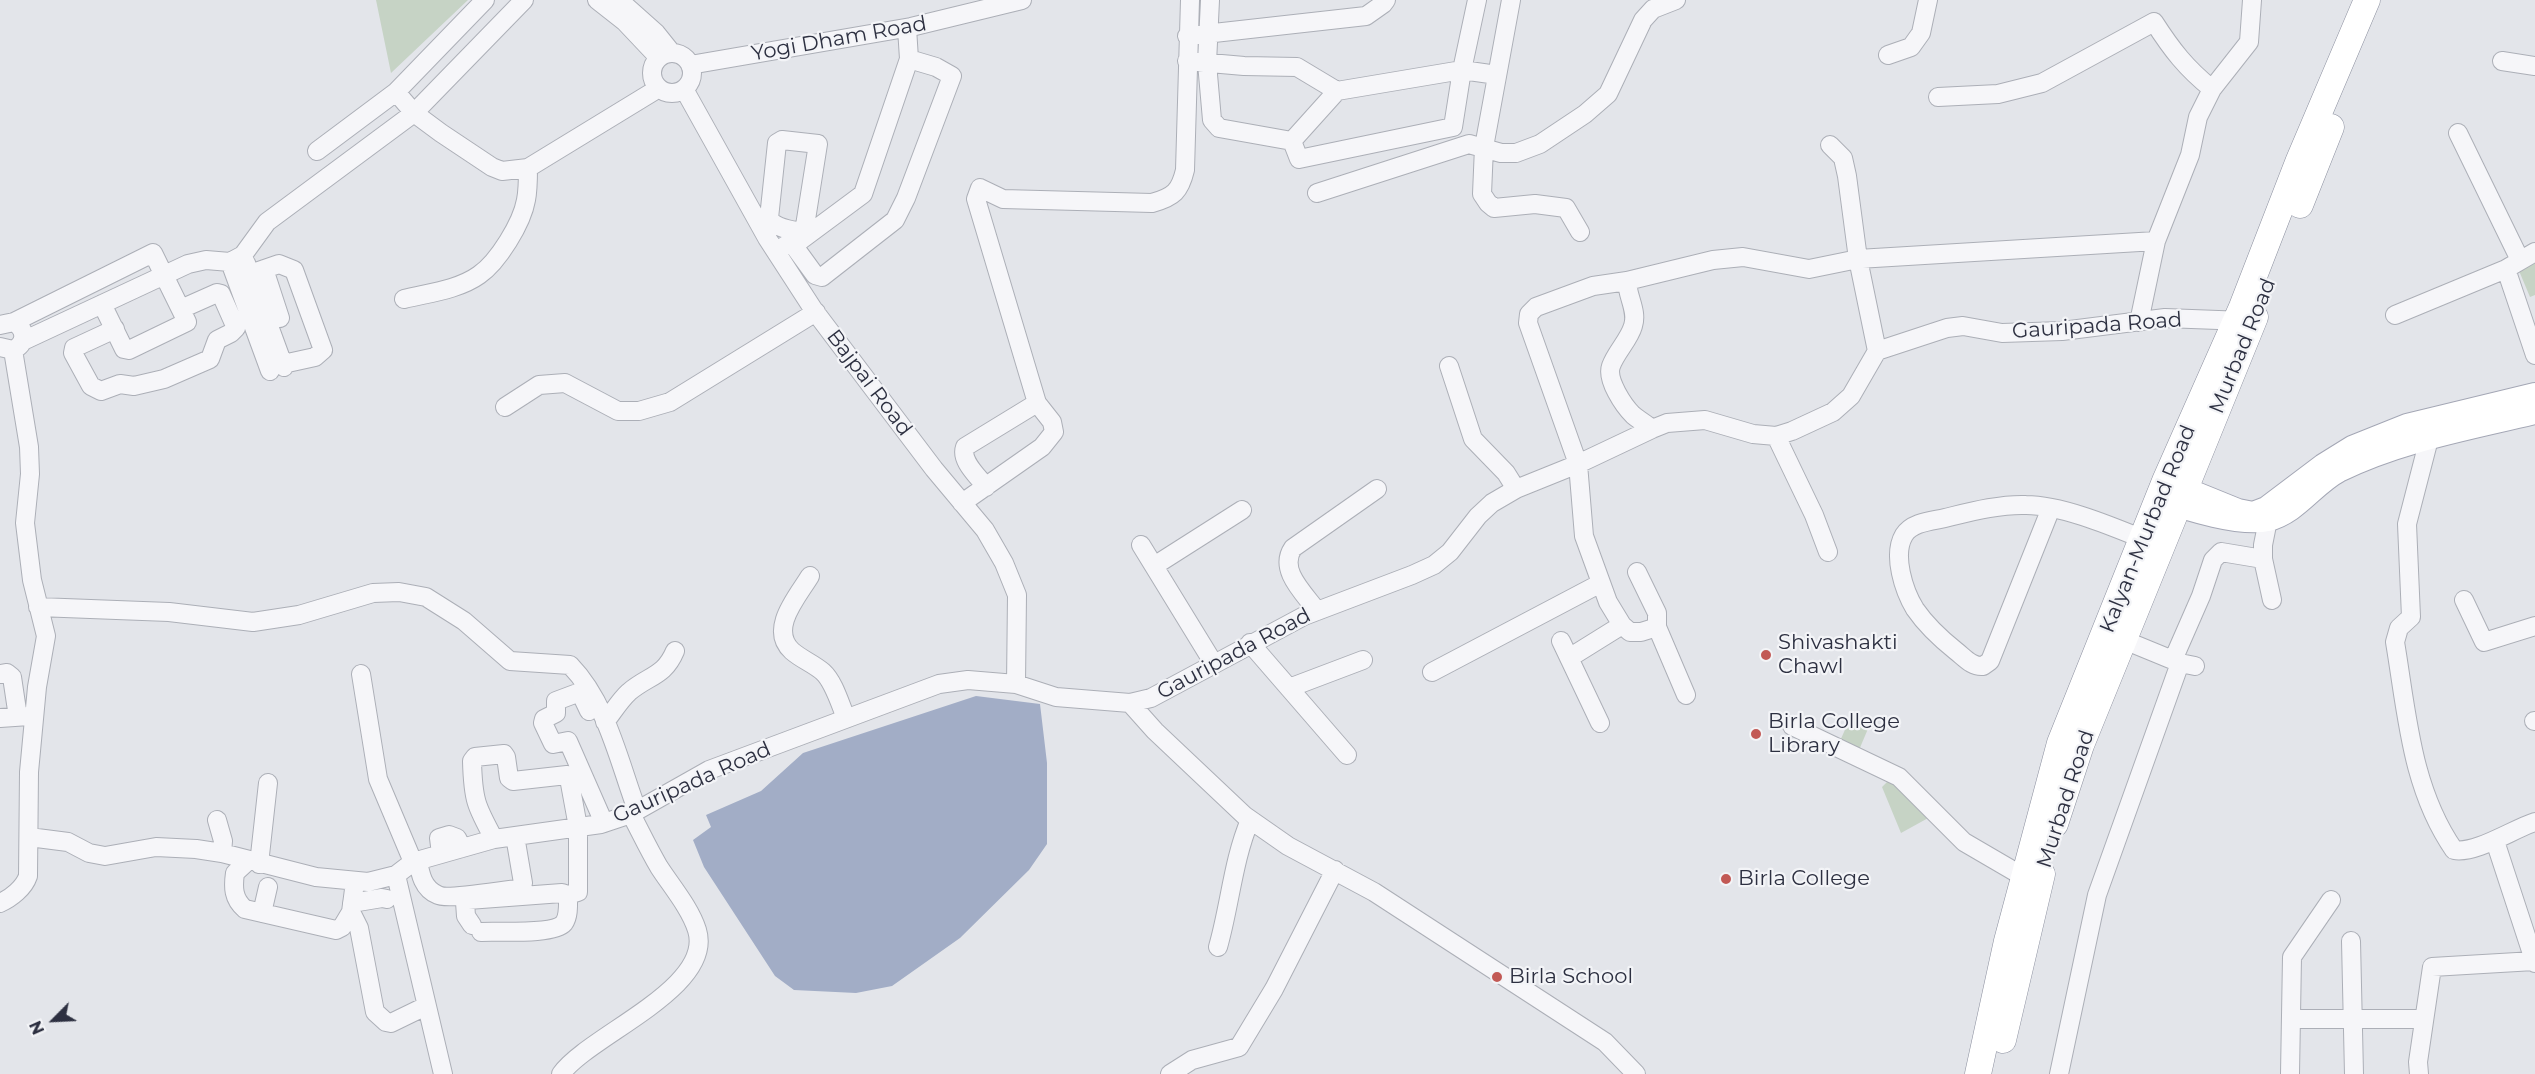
<!DOCTYPE html>
<html>
<head>
<meta charset="utf-8">
<style>
  body { margin:0 }
  #map { position:relative; width:2535px; height:1074px; overflow:hidden; background:#e3e5ea; font-family:Montserrat,sans-serif }
  canvas { display:block }
  .north { position:absolute; left:24px; top:990px; width:60px; height:60px; -webkit-text-stroke:4px #f3f4f7; paint-order:stroke; rotate:246deg; font-size:16px; font-weight:700; line-height:24px; text-align:center; color:#2d3041 }
  .north::after { content:''; display:block; margin:auto; width:21px; height:27px; background:#2d3041; clip-path:polygon(50% 0,100% 100%,50% 72%,0 100%) }
</style>
</head>
<body>
<div id="map">
<canvas width="2535" height="1074"></canvas>
<div class="north">N</div>
</div>
<script>
const ctx = document.querySelector('canvas').getContext('2d');
ctx.lineJoin = 'round';
function fillPath(path, color) {
  ctx.fillStyle = color;
  ctx.fill(path, 'evenodd');
}
function trace(path, color, width, dash) {
  ctx.strokeStyle = color;
  ctx.lineWidth = width;
  ctx.lineCap = dash ? 'butt' : 'round';
  ctx.setLineDash(dash || []);
  ctx.stroke(path);
}
function drawText(font, color, halo, rows, align = 'center') {
  ctx.font = font + ' Montserrat,sans-serif';
  ctx.lineWidth = 4.5;
  ctx.setLineDash([]);
  ctx.textBaseline = 'middle';
  ctx.strokeStyle = halo;
  ctx.fillStyle = color;
  for (const [text, x, y, turn = 0] of rows) {
    ctx.save();
    ctx.translate(x, y);
    ctx.rotate((+turn || 0) * Math.PI / 180);
    ctx.textAlign = isNaN(turn) ? turn : align;
    if (halo) ctx.strokeText(text, 0, 0);
    ctx.fillText(text, 0, 0);
    ctx.restore();
  }
}
const green = new Path2D(`
  M 376,0 L 468,0 L 391,73 Z
  M 2535,257 L 2535,295 L 2530,297 L 2517,266 Z
  M 1852,714 L 1870,724 L 1859,750 L 1840,741 Z
  M 1891,778 L 1930,817 L 1901,833 L 1882,787 Z`);
const water = new Path2D(`
  M 976,696 L 1040,704 L 1047,763 L 1047,844 L 1029,870 L 960,938 L 892,986 L 856,993 L 794,990 L 775,976 L 704,867 L 693,840 L 711,827 L 706,815 L 761,791 L 803,753 Z`);
const minor = new Path2D(`
  M 597,0 L 625,22 L 659,58
  M 619,0 L 656,33 L 672,53
  M 1210,0 L 1207,63 L 1212,120 L 1219,128 L 1292,141
  M 1511,0 L 1484,147 L 1482,194 L 1488,203 L 1494,208 L 1535,204 L 1566,208 L 1580,232
  M 1187,36 L 1366,16 L 1383,4 L 1386,0
  M652 73a20 20 0 1 1 40 0a20 20 0 1 1-40 0Z
  M 1888,55 L 1911,47 L 1921,33 L 1928,0
  M 1187,61 L 1244,66 L 1297,67 L 1337,91 L 1462,70 L 1477,0
  M 2502,61 L 2535,66
  M 690,65 L 911,27 L 1022,0
  M 684,89 L 767,238 L 813,309 L 934,469 L 985,530 L 1004,563 L 1017,595 L 1016,684
  M 1337,91 L 1292,141 L 1299,159 L 1453,127 L 1462,70 L 1497,75
  M 396,92 L 414,113 L 441,133 L 492,167 L 502,171 L 528,168
  M 1938,97 L 1998,94 L 2042,83 L 2154,22 C 2172,50 2186,68 2212,89
  M 2458,133 L 2520,260
  M 1830,145 L 1843,158 L 1847,176 L 1858,259 L 1877,351
  M 317,151 L 396,92 L 485,0
  M 1317,193 L 1469,144 L 1501,153 L 1516,153 L 1540,144 L 1585,114 L 1608,94 L 1643,20 L 1653,9 L 1676,0
  M 804,232 L 818,144 L 782,140 L 777,143 L 769,218 C 775,230 798,231 810,233
  M 801,240 L 863,194 L 909,59
  M 776,251 L 791,242 L 815,275 L 822,277 L 895,220 L 906,198 L 952,76 L 936,67 L 909,59 L 907,28
  M 2535,252 L 2506,269 L 2535,355
  M 230,262 L 270,371
  M 246,263 L 284,367
  M 264,269 L 280,318
  M 250,274 L 279,264 L 294,270 L 323,350 L 315,357 L 283,364
  M 1627,281 L 1593,286 L 1536,307 L 1529,314 L 1528,323 L 1578,464 L 1584,536 L 1608,602 L 1622,625 L 1630,632 L 1641,632 L 1657,627
  M 404,299 C 428,293 458,290 479,275 C 498,262 522,223 526,200 C 528,190 528,178 528,168 L 659,88
  M 2395,315 L 2506,269
  M 14,322 L 153,253 L 187,322 L 129,350 L 124,349 L 102,304
  M 2139,322 L 2156,241 L 2190,155 L 2198,117 L 2212,89 L 2249,42 L 2252,0
  M 0,325 L 14,322 C 27,330 26,344 13,350 L 0,347
  M 115,329 L 74,348 L 73,353 L 91,386 L 101,391 L 120,384 L 134,386 L 164,379 L 210,359 L 217,340 L 231,333 L 236,328 L 221,294 L 217,293 L 181,309
  M 23,341 L 188,264 L 206,260 L 230,262 L 243,255 L 267,222 L 414,113 L 524,0
  M 1449,366 L 1473,439 L 1506,473 L 1516,489
  M 505,407 L 539,385 L 565,383 L 618,411 L 639,411 L 670,402 L 816,312
  M 1652,429 C 1646,424 1639,420 1633,415 C 1624,406 1606,380 1611,366 C 1616,352 1629,340 1633,326 C 1638,311 1627,296 1627,281 L 1713,260 L 1743,257 L 1809,269 L 1858,259 L 2156,241
  M 2426,429 L 2429,439 L 2407,524 L 2411,617 L 2399,628 L 2395,642 C 2407,713 2411,788 2454,850 C 2476,854 2513,829 2535,822
  M 1776,436 L 1814,515 L 1828,552
  M 986,487 C 978,476 960,461 965,447 L 1037,403
  M 962,503 L 1042,447 L 1054,432 L 1052,422 L 1037,403 L 976,199 L 980,188 L 1003,199 L 1152,203 C 1174,197 1180,191 1185,170 L 1190,0
  M 2051,508 L 1990,661 L 1983,666 C 1972,667 1965,658 1956,651 C 1941,639 1926,625 1915,609 C 1904,591 1892,555 1904,535 C 1912,522 1932,521 1945,518 C 1970,512 2000,504 2026,505 C 2061,505 2111,526 2143,539
  M 1141,545 L 1214,664
  M 2263,559 L 2263,545 L 2268,520
  M 1154,566 L 1242,510
  M 1637,572 L 1657,613 L 1657,627 L 1686,695
  M 810,576 C 798,596 768,629 792,651 C 801,659 814,664 823,672 C 834,682 840,704 846,718
  M 2464,600 L 2484,642 L 2535,626
  M 38,607 L 169,612 L 253,622 L 299,615 L 373,593 L 399,592 L 426,597 L 464,621 L 510,661 L 570,665 C 607,703 619,762 637,810
  M 1317,611 C 1304,593 1278,570 1293,548 L 1377,489
  M 2124,640 L 2180,663 L 2195,666
  M 1561,641 L 1600,723
  M 1250,643 L 1347,755
  M 1569,658 L 1622,625
  M 2173,660 L 2201,596 L 2213,560 L 2221,552 L 2263,559 L 2272,600
  M 1432,672 L 1601,583
  M 0,674 L 7,673 L 12,677 L 18,717
  M 361,674 L 378,779 L 413,862
  M 1289,688 L 1363,660
  M 1130,703 L 1155,731 L 1245,816 L 1288,846 L 1374,892 L 1605,1042 L 1636,1074
  M 589,711 L 580,692 L 556,701 L 556,713 L 544,719 L 543,723 L 553,744 L 568,741 L 604,823
  M 0,718 L 29,716
  M 2534,721 L 2535,721
  M 605,722 C 613,712 620,700 629,692 C 649,675 664,677 675,651
  M 1792,726 L 1899,777 L 1964,842 L 2024,877 L 2033,879
  M 217,820 L 223,841 L 222,853
  M 29,837 L 68,842 L 89,853 L 105,856 L 156,847 L 196,849 L 222,853 L 316,877 L 368,882 L 396,875 L 413,862 L 494,839 L 601,824 L 631,814 L 709,770 L 939,684 L 968,680 L 1016,684 L 1056,697 L 1130,703 L 1151,698 L 1304,616 L 1412,575 L 1434,565 L 1450,552 L 1478,516 L 1492,503 L 1516,489 L 1578,464 L 1652,429 L 1667,423 L 1705,420 L 1753,434 L 1776,436 L 1792,431 L 1833,412 L 1851,396 L 1877,351 L 1947,328 L 1963,326 L 2002,333 L 2062,331 L 2165,318 L 2245,321
  M 2495,841 L 2535,963
  M 441,854 L 439,838 L 449,835 L 457,838 L 462,848
  M 418,860 C 420,874 423,889 438,895 C 447,900 504,890 518,889 L 523,883 L 515,836
  M 248,861 L 235,873 C 233,887 233,899 245,909 L 336,930 L 342,927 L 351,912
  M 259,864 L 268,783
  M 396,875 L 443,1074
  M 355,882 L 351,912 L 359,928 L 375,1012 L 386,1022 L 391,1023 L 426,1006
  M 0,903 C 11,898 24,888 28,876 L 29,772 L 37,687 L 46,636 L 32,580 L 25,523 L 30,474 L 29,447 L 13,350
  M 352,903 L 382,898 L 387,899
  M 262,913 L 268,887
  M 472,925 L 466,916 L 465,902 L 468,900 L 562,893 L 568,895
  M 481,932 C 498,931 554,935 564,923 C 569,916 568,904 568,895 L 578,892 L 578,827 L 569,778 L 567,775 L 513,781 L 509,778 L 506,757 L 504,754 L 475,757 L 472,761 C 473,800 476,806 494,839
  M 2351,941 L 2354,1074
  M 1218,947 C 1230,905 1233,860 1250,820
  M 2292,1019 L 2424,1019
  M 561,1074 C 589,1035 715,988 697,930 C 690,908 672,887 659,867 C 649,850 640,831 631,814
  M 1170,1074 L 1192,1060 L 1239,1047 L 1274,989 L 1335,870
  M 2059,1074 L 2097,895 L 2180,663
  M 2290,1074 L 2292,957 L 2331,900
  M 2419,1074 L 2418,1062 L 2432,967 L 2534,961`);
const major = new Path2D(`
  M 2169,482 L 2238,510 L 2253,513 L 2266,508 L 2323,465 L 2352,447 L 2407,425 L 2535,394
  M 2162,500 C 2188,510 2240,526 2268,520 C 2297,513 2314,484 2339,471 C 2400,441 2469,429 2535,413`);
const highway = new Path2D(`
  M 2300,205 L 2331,127
  M 2055,824 L 2081,745 L 2255,317
  M 2003,1040 L 2042,874
  M 1978,1074 L 2007,941 L 2060,743 L 2165,481 L 2242,307 L 2299,160 L 2367,0`);
const markers = [
  [1766,655,6,"#c25955"],
  [1756,734,6,"#c25955"],
  [1726,879,6,"#c25955"],
  [1497,977,6,"#c25955"]
];
const streetNames = [
  ["Yogi Dham Road",839,39,-10],
  ["Gauripada Road",2097,326,-4],
  ["Murbad Road",2243,346,-68],
  ["Bajpai Road",869,383,53],
  ["Kalyan-Murbad Road",2148,529,-68],
  ["Gauripada Road",1234,654,-28],
  ["Gauripada Road",692,783,-24],
  ["Murbad Road",2066,799,-72]
];
const poiNames = [
  ["Shivashakti",1778,643],
  ["Chawl",1778,667],
  ["Birla College",1768,722],
  ["Library",1768,746],
  ["Birla College",1738,879],
  ["Birla School",1509,977]
];
fillPath(green, '#c6d3c5');
fillPath(water, '#a2adc6');
trace(minor, '#acafb7', 20);
trace(major, '#a4a7b5', 24);
trace(highway, '#8c909f', 27);
trace(minor, '#f6f6f9', 18);
trace(major, '#fff', 22);
trace(highway, '#fff', 26);
for (const [x, y, r, color] of markers) {
  const dot = new Path2D();
  dot.arc(x, y, r, 0, 2 * Math.PI);
  ctx.fillStyle = color;
  ctx.fill(dot);
  trace(dot, '#f3f4f7', 2);
}
drawText('21px', '#2d3041', '#f3f4f7', streetNames);
drawText('21px', '#2d3041', '#f3f4f7', poiNames, 'left');
</script>
</body>
</html>
